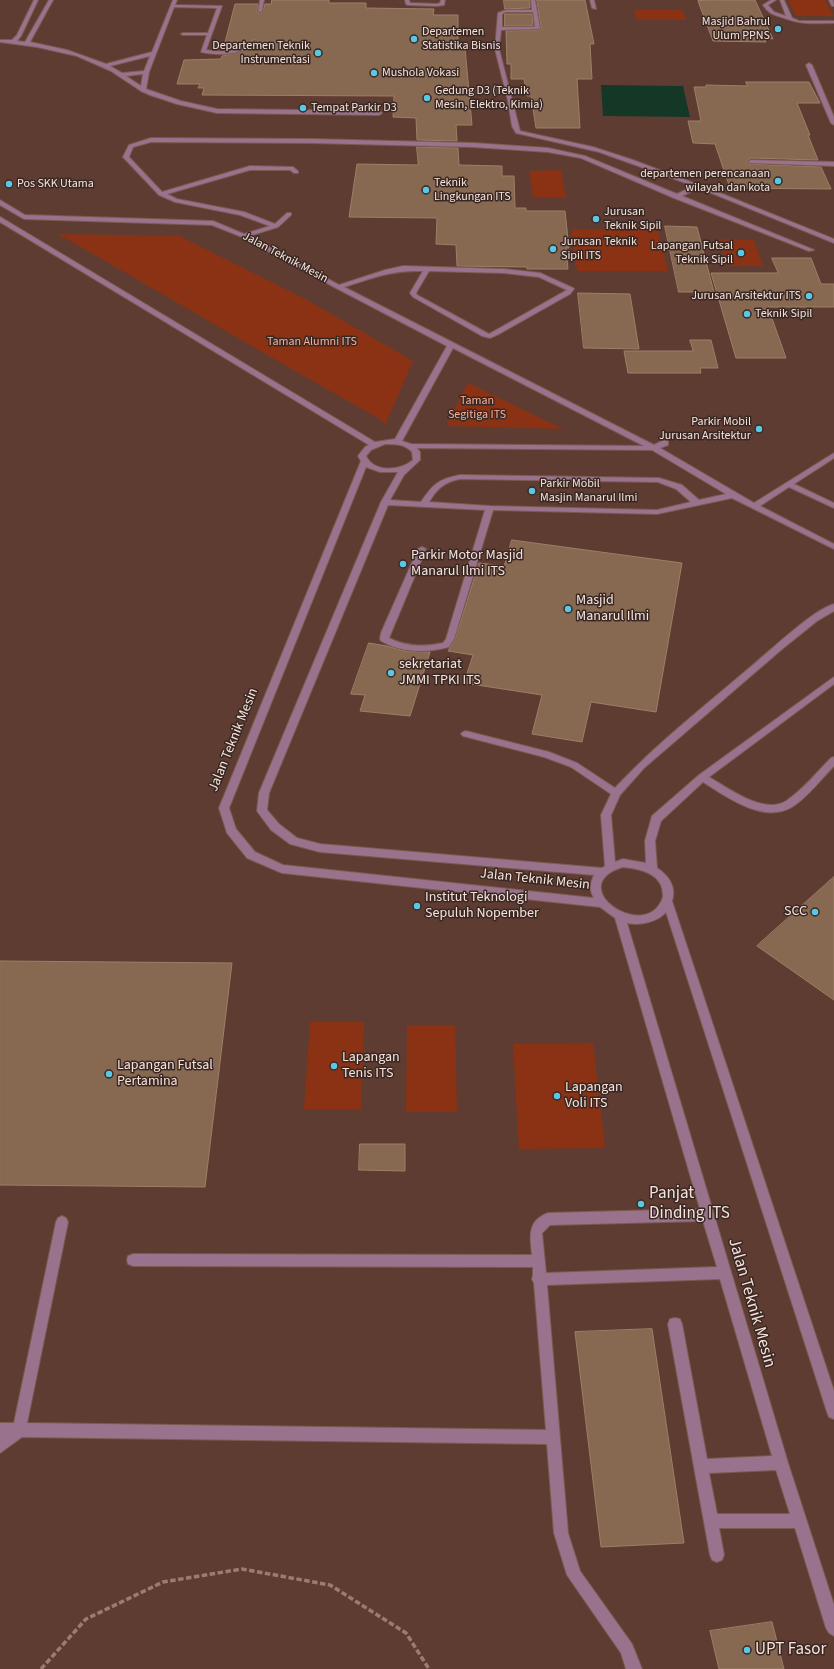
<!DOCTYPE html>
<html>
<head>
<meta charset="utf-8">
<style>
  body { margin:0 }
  canvas { display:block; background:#5f3c32 }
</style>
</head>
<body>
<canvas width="834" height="1669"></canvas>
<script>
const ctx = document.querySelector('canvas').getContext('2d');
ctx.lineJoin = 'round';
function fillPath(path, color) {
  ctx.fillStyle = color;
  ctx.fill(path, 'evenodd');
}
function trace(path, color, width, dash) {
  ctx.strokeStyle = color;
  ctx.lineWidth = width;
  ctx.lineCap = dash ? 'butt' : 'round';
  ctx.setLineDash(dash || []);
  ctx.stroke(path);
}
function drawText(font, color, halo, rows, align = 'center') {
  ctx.font = font + ' "Source Sans 3",sans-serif';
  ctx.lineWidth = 3;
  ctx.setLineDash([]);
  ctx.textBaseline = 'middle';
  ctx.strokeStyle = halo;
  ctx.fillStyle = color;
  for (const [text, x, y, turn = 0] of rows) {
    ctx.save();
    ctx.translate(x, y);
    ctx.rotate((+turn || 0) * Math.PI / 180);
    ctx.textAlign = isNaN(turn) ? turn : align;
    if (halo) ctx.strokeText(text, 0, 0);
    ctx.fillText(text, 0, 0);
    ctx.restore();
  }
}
const green = new Path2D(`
  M 788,0 L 825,0 L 834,16 L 796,16 Z
  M 634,10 L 683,10 L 686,20 L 637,20 Z
  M 561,170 L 566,197 L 533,197 L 529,171 Z
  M 571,229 L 658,230 L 668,271 L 577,271 Z
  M 58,234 L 179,236 L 307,300 L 413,361 L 385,425 L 380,419 C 272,359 166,295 58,234 Z
  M 719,239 L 754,240 L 763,266 L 727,266 Z
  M 468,383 L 563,429 L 446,426 Z
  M 310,1022 L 364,1022 L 361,1109 L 304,1109 Z
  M 407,1025 L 455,1025 L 457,1112 L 406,1112 Z
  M 593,1043 L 605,1148 L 519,1149 L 513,1044 Z`);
const water = new Path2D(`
  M 601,85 L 683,86 L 690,117 L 603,116 Z`);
const building = new Path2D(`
  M 272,0 L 329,0 L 329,3 L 366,3 L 366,8 L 434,9 L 433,15 L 458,15 L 458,48 L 465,48 L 472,125 L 456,125 L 457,141 L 417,140 L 416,118 L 393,117 L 394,96 L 202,95 L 204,88 L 198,88 L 200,84 L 177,84 L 184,60 L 221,59 L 222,56 L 244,51 L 257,44 L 257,40 L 254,40 L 237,48 L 223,50 L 235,4 L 258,4 L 257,12 L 261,13 L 263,11 L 265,4 L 271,4 Z
  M 504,0 L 530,0 L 530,8 L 505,9 Z
  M 537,0 L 585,0 L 594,44 L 590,44 L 592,79 L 577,79 L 580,128 L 536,128 L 531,96 L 527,96 L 524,79 L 511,79 L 511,64 L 507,64 L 506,31 L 538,30 L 541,29 Z
  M 715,0 L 755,0 L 773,39 L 764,38 L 766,42 L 713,41 L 698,1 Z
  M 505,14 L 532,14 L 533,26 L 505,26 Z
  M 746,82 L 809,82 L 820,103 L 797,103 L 810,135 L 808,135 L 818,160 L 751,158 L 747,161 L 747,163 L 749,164 L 821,167 L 831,189 L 730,188 L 715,144 L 693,143 L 688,121 L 701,121 L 694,87 L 706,87 L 706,85 L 747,86 Z
  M 417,147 L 458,148 L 459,165 L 502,166 L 502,176 L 514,176 L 515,208 L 526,208 L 526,211 L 565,211 L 569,248 L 566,248 L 568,269 L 527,269 L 527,267 L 457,266 L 456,245 L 436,244 L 437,218 L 349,217 L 357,164 L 418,165 Z
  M 665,226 L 697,227 L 714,292 L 679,292 Z
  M 772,258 L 811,258 L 821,284 L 834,284 L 834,307 L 768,307 L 786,358 L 736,358 L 711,273 L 778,273 Z
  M 578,293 L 630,294 L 639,349 L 584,348 Z
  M 690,340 L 711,340 L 718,368 L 700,368 L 701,373 L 628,373 L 624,351 L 693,351 Z
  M 512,540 L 682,563 L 656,712 L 591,702 L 582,742 L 532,734 L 542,695 L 464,683 L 473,655 L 448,651 L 455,639 L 479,563 L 504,566 Z
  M 369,643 L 387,646 L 405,651 L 430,652 L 410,716 L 360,711 L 365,695 L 351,694 Z
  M 834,877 L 834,1000 L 757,946 Z
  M 0,961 L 232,963 L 205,1187 L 0,1185 Z
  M 360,1144 L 405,1144 L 405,1171 L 359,1170 Z
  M 652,1329 L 684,1543 L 601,1547 L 575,1332 Z
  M 772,1622 L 784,1669 L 719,1669 L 710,1631 Z`);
const path = new Path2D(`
  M 41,1669 L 86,1619 L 163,1582 L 242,1569 L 330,1585 L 406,1633 L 429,1669`);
const minor = new Path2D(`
  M 34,0 L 38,0 L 21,36 L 17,41 L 25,42 L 49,0 L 53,0 L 30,42 L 67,50 L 106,64 L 152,52 L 173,0 L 177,0 L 175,5 L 222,6 L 206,50 C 217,52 231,52 241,48 C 247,46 250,41 256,41 L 256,43 C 241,55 219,56 201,52 L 207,35 L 183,35 L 181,34 L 183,33 L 208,33 L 217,8 L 174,7 L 149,72 L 146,89 L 181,101 L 217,109 L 379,111 L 382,113 L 379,115 L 217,113 L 177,104 L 150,95 L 141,91 L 111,71 L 77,56 L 37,47 L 0,42 L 0,40 L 12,40 L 17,35 ZM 150,56 L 144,71 L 122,73 L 110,66 ZM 143,74 L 141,86 L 126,76 Z
  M 260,0 L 264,0 L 262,11 L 260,12 L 258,11 Z
  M 405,0 L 409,0 L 410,3 L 437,4 L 440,3 L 441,0 L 445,0 L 444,5 L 437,6 L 408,5 L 406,4 Z
  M 531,0 L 535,0 L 540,28 L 538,29 L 501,30 L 499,49 L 520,131 L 593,147 L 633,160 L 720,193 L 834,239 L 834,243 L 699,188 L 682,196 L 814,250 L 809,251 L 674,198 L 581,158 L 548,152 L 473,147 L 312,143 L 151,142 L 133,147 L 129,157 L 162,192 L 250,166 L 293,167 L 298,171 L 298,173 L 294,173 L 290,170 L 250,170 L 167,194 L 177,199 L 244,212 L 275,224 L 287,213 L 291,213 L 291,215 L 278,227 L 249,236 L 339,285 L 385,270 L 403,266 L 504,269 L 540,273 L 573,288 L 574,289 L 570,294 L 499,334 L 490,338 L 482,336 L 413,297 L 410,293 L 423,271 C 391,270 373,278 344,287 L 654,445 L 662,441 L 668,441 L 668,445 L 660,448 L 754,503 L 834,453 L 834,458 L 794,484 L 834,503 L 834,508 L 789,487 L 760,506 L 834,544 L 834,549 L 732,498 L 657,514 L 493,510 L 454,639 L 449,647 C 426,653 402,653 381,641 L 380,639 L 381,633 L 418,549 L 422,547 L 426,549 L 389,638 C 406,647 424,647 443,643 L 446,639 L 485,510 L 388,505 L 269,793 L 267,810 L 279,824 L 297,838 L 320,844 L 602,868 L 605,866 L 601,815 L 611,794 L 571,767 L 544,757 L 463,736 L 461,734 L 463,732 L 466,731 L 549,752 L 577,763 L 615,788 C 657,743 707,704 754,664 C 772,649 813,610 834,604 L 834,611 L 817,621 L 781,650 L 644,768 L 620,795 L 611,815 L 615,862 L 623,859 L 646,863 L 645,841 L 652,816 L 699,775 L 834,677 L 834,684 L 709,777 C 728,788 764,815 786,801 C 803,790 817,772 831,758 L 834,757 L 834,766 C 821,779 808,797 792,807 C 763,824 727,797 703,782 L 661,821 L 655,841 L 657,868 C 668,875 677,887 672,901 L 834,1391 L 834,1419 L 829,1417 L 827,1412 L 666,912 C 658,922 639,926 627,923 L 788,1463 L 834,1605 L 834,1636 L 829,1633 L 826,1628 L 795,1528 L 719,1528 L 724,1555 L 722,1560 L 717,1562 L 712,1560 L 710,1555 L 668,1324 L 670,1319 L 675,1318 L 680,1319 L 682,1324 L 707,1459 L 772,1456 L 720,1279 L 547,1285 L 568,1533 L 580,1571 L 632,1644 L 642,1669 L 626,1669 L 621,1653 L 567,1575 L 554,1533 L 547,1444 L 22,1437 L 0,1453 L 0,1423 L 14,1423 L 56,1222 L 58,1218 L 62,1216 L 66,1218 L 68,1222 L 27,1423 L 546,1430 L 534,1283 L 532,1279 L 533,1275 L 533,1267 L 133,1266 L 128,1264 L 127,1260 L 128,1256 L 133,1254 L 532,1255 C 530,1236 527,1221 548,1213 L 700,1209 L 615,918 L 600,907 L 282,873 L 247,858 L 227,833 L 219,808 L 361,461 L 358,456 L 365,447 L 369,445 L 0,222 L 0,217 L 2,218 L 375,442 L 395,439 L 447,346 L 336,288 L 242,237 L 212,225 L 24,219 L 0,205 L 0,200 L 25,215 L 213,221 L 244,234 L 270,226 L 240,215 L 175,202 L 159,195 L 123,157 L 129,145 L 151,138 L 312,139 L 473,143 L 548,148 L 585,156 L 677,194 L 694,186 L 599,152 L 516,133 L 512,126 L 508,101 L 495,49 L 498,13 L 506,10 L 532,10 ZM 506,12 L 533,12 L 535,27 L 502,27 L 502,14 ZM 429,271 L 504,273 L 539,277 L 567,290 L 489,334 L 417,295 L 416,293 ZM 453,348 L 644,446 L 411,444 L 402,441 ZM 385,444 C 396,444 405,444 412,452 L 413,460 C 400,471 374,473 366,456 L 371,450 ZM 417,448 L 652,450 L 726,494 L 699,500 L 682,485 L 659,478 L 460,475 C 439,479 433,484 421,502 L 390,500 L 404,475 L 420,460 L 420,452 ZM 366,467 L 380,472 L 398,472 L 381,502 L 259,793 L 257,811 L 271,830 L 290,844 L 320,852 L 594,875 C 590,884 589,890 594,898 L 283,865 L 255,852 L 236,829 L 229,808 ZM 460,479 L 658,482 L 676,489 L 691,502 L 657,510 L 490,506 L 429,502 C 437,489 444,482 460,479 ZM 623,867 C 642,869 664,874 663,897 C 647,945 561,886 623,867 ZM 703,1221 L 717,1267 L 546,1273 L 542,1233 L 550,1225 ZM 776,1470 L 790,1514 L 717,1514 L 709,1473 Z
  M 590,0 L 594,0 L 596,9 L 592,8 Z
  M 771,0 L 776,0 L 768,5 L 774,12 L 786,16 L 780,0 L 784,0 L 792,18 L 799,21 L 834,21 L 834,23 C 816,23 804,25 787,19 C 776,15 769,15 763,5 Z
  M 829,0 L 833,0 L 834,6 L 832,6 Z
  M 809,63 L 812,65 L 834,117 L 834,125 L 831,123 L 806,65 Z
  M 751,160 L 834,162 L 834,166 L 749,163 L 748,162 Z`);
const markers = [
  [778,29,4,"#5ac8e5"],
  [414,39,4,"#5ac8e5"],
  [318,53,4,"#5ac8e5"],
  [374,73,4,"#5ac8e5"],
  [427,98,4,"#5ac8e5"],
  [303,108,4,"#5ac8e5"],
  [778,181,4,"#5ac8e5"],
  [9,184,4,"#5ac8e5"],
  [426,190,4,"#5ac8e5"],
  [596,219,4,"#5ac8e5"],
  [553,249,4,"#5ac8e5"],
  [741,253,4,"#5ac8e5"],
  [809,296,4,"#5ac8e5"],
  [747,314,4,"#5ac8e5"],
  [759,429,4,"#5ac8e5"],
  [532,491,4,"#5ac8e5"],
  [403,564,4,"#5ac8e5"],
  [568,609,4,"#5ac8e5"],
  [391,673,4,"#5ac8e5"],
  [417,906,4,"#5ac8e5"],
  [815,912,4,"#5ac8e5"],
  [334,1066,4,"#5ac8e5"],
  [109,1074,4,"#5ac8e5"],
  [557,1096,4,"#5ac8e5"],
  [641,1204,4,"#5ac8e5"],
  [747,1650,4,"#5ac8e5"]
];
const farPoinames = [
  ["Masjid Bahrul",770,22,"right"],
  ["Ulum PPNS",770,36,"right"],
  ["Departemen",422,32],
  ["Statistika Bisnis",422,46],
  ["Departemen Teknik",310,46,"right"],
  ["Instrumentasi",310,60,"right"],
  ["Mushola Vokasi",382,73],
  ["Gedung D3 (Teknik",435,91],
  ["Mesin, Elektro, Kimia)",435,105],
  ["Tempat Parkir D3",311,108],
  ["departemen perencanaan",770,174,"right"],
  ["wilayah dan kota",770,188,"right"],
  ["Teknik",434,183],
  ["Lingkungan ITS",434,197],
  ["Pos SKK Utama",17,184],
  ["Jurusan",604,212],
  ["Teknik Sipil",604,226],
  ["Jurusan Teknik",561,242],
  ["Sipil ITS",561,256],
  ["Lapangan Futsal",733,246,"right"],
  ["Teknik Sipil",733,260,"right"],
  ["Jurusan Arsitektur ITS",801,296,"right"],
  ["Teknik Sipil",755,314],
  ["Parkir Mobil",751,422,"right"],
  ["Jurusan Arsitektur",751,436,"right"],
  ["Parkir Mobil",540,484],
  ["Masjin Manarul Ilmi",540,498]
];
const farStreetnames = [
  ["Jalan Teknik Mesin",285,258,28]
];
const farParknames = [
  ["Taman Alumni ITS",312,342],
  ["Taman",477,401],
  ["Segitiga ITS",477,415]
];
const poiNames = [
  ["Parkir Motor Masjid",411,556],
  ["Manarul Ilmi ITS",411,572],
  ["Masjid",576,601],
  ["Manarul Ilmi",576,617],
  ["sekretariat",399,665],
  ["JMMI TPKI ITS",399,681],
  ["Institut Teknologi",425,898],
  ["Sepuluh Nopember",425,914],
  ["SCC",807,912,"right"],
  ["Lapangan",342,1058],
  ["Tenis ITS",342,1074],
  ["Lapangan Futsal",117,1066],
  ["Pertamina",117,1082],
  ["Lapangan",565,1088],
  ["Voli ITS",565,1104]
];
const streetNames = [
  ["Jalan Teknik Mesin",234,740,-68],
  ["Jalan Teknik Mesin",535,880,6]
];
const nearPoinames = [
  ["Panjat",649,1194],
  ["Dinding ITS",649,1214],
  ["UPT Fasor",755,1650]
];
const nearStreetnames = [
  ["Jalan Teknik Mesin",751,1303,74]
];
fillPath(green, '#8a3213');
fillPath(water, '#153725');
fillPath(building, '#876851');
trace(building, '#9d7e66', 1);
trace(minor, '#7b5a50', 2);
trace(path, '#9a7c73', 3.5, [5.5, 2.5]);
fillPath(minor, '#99738d');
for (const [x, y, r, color] of markers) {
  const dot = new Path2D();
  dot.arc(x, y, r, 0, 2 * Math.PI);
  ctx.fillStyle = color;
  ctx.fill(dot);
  trace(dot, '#382823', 1.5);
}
drawText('12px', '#f8e2db', '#382823', farPoinames, 'left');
drawText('12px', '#f8e2db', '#382823', farStreetnames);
drawText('12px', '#fcaf97', '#382823', farParknames);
drawText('14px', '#f8e2db', '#382823', poiNames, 'left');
drawText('14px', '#f8e2db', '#382823', streetNames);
drawText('17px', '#f8e2db', '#382823', nearPoinames, 'left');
drawText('17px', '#f8e2db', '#382823', nearStreetnames);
</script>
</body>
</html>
